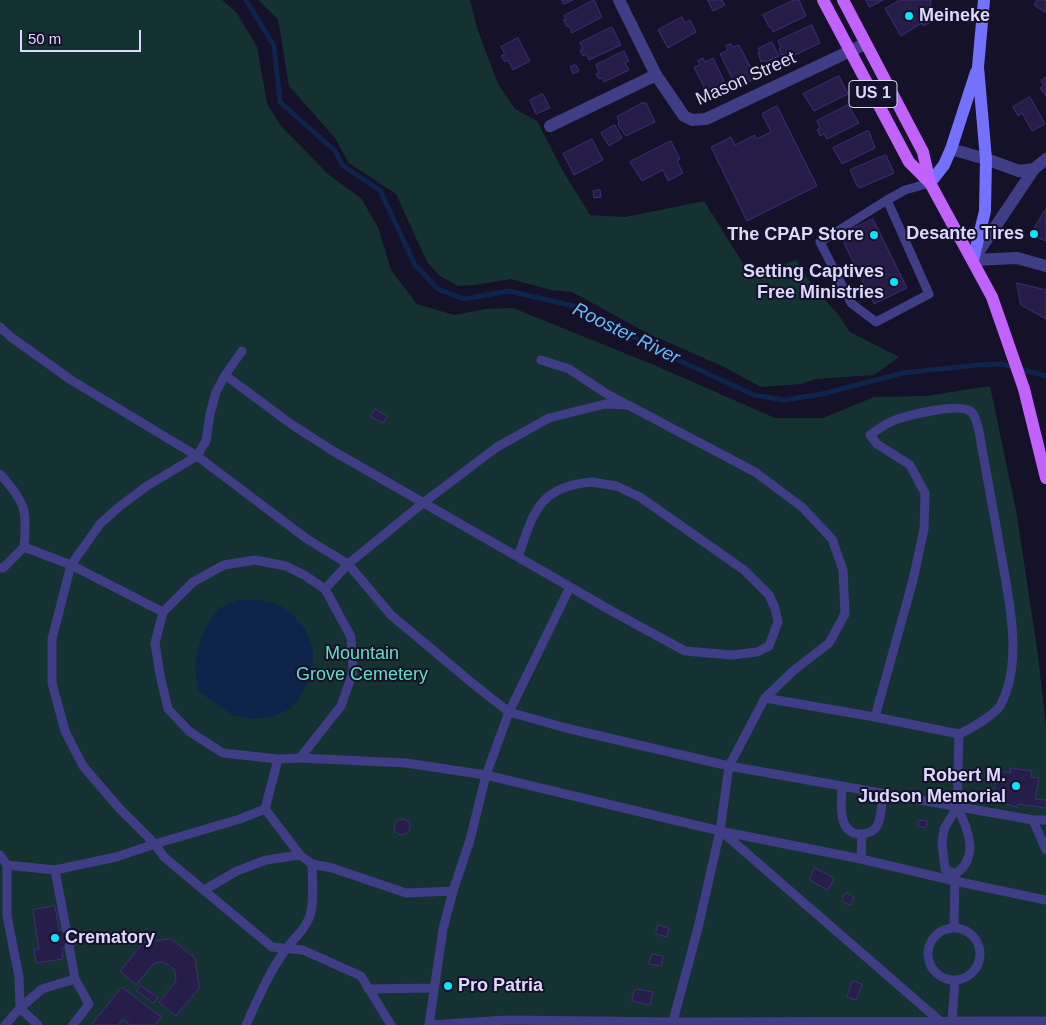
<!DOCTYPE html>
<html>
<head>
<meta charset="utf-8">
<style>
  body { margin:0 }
  #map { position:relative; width:1046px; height:1025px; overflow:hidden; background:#151128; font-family:Helvetica,sans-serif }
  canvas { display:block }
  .scale { position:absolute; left:20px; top:30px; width:121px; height:22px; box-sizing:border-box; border:2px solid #ddd9fe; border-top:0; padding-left:6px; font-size:15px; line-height:18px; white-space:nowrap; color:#ddd9fe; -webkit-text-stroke:4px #151128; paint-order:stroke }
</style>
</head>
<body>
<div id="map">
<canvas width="1046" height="1025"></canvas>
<div class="scale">50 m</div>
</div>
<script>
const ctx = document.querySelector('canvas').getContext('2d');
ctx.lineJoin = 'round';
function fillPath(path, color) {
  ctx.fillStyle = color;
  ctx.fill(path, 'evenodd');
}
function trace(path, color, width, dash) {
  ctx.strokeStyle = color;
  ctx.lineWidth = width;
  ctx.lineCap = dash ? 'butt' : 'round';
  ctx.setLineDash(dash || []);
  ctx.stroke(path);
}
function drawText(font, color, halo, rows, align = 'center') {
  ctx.font = font + ' Helvetica,sans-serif';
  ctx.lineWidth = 4;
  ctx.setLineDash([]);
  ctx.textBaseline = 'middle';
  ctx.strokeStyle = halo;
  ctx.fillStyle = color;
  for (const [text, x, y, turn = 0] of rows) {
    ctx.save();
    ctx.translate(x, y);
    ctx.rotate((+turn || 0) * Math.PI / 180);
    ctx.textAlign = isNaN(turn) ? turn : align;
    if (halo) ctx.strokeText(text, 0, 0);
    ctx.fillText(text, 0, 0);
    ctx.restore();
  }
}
const green = new Path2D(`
  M 0,0 L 222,0 L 237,13 L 257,47 L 267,103 L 281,126 L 329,175 L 361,198 L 378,227 L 391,270 L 417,304 L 454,315 L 486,309 L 513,308 L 654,365 L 775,418 L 823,418 L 874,397 L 926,396 L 990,386 L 1016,510 L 1038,655 L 1046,727 L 1046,1025 L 0,1025 Z
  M 258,0 L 470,0 L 478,31 L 498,84 L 515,109 L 537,121 L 564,173 L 590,215 L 625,217 L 704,201 L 751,276 L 796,260 L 814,288 L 837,313 L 850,332 L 899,357 L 874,375 L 816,379 L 801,384 L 761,387 L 722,366 L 649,334 L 572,292 L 551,290 L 511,279 L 475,285 L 458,286 L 440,276 L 427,262 L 396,194 L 349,163 L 335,138 L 289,86 L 278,19 Z`);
const water = new Path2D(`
  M 237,600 L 256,600 L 278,604 L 293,615 L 306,630 L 313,651 L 312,676 L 301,696 L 290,709 L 274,716 L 253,719 L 232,715 L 198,691 L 195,666 L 199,645 L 206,627 L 218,609 Z`);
const stream = new Path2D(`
  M 246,0 L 274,46 L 280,102 L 335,151 L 343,166 L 380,190 L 415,265 L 438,289 L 464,299 L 509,291 L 578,307 L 663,353 L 754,395 L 784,400 L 822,394 L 903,373 L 977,365 L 1002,364 L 1046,376`);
const building = new Path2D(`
  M 562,0 L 573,0 L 564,4 Z
  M 594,0 L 602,17 L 572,33 L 569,26 L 567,27 L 563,20 L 566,19 L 564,16 Z
  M 711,0 L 722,0 L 725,5 L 713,11 L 708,1 Z
  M 794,0 L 799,0 L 806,16 L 773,32 L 771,27 L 769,27 L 763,15 Z
  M 866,0 L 883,0 L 870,7 Z
  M 900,0 L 931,0 L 929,23 L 923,26 L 922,23 L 901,36 L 885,9 Z
  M 1037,0 L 1046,0 L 1046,13 L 1034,5 Z
  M 682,17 L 685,23 L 690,20 L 696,32 L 668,48 L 658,30 Z
  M 812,25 L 820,43 L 787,59 L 784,54 L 781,55 L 779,49 L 781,48 L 778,41 Z
  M 612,27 L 621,45 L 589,60 L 586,54 L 583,56 L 580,50 L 583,49 L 580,43 Z
  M 518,38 L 530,61 L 513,70 L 508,60 L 505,62 L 501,56 L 505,54 L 501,47 Z
  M 772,42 L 779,56 L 765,62 L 764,60 L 761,62 L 758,53 L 760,52 L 758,49 Z
  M 731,44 L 733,47 L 739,45 L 756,78 L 737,88 L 720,54 L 728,50 L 726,46 Z
  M 624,51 L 629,61 L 625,63 L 629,70 L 604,82 L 602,78 L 599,79 L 596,74 L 599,72 L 596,65 Z
  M 703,58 L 705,62 L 713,58 L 729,91 L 711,101 L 694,67 L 700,65 L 698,61 Z
  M 576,65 L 579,71 L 573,74 L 570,67 Z
  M 839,76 L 848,94 L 814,111 L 803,94 Z
  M 1046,77 L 1046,96 L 1040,88 L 1044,85 L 1041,81 Z
  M 543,94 L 550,108 L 536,114 L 530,100 Z
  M 1030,97 L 1045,124 L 1032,131 L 1022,113 L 1018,116 L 1013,107 Z
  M 642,103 L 646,103 L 655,122 L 626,136 L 618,125 L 619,122 L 617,117 Z
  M 848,105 L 859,123 L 827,139 L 824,134 L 820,136 L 817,130 L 820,128 L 817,121 Z
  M 777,106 L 817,186 L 747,221 L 711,147 L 731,137 L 735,145 L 755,135 L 756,139 L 771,132 L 762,114 Z
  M 615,125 L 622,138 L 609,146 L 601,133 Z
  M 867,131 L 869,131 L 875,148 L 842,164 L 833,148 Z
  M 592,139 L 603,160 L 574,175 L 563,154 Z
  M 671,141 L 680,159 L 677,161 L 683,173 L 668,181 L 663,170 L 642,181 L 630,162 Z
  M 886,155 L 894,173 L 860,188 L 858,186 L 857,186 L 850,170 Z
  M 600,190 L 601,197 L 594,198 L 593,191 Z
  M 1046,209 L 1046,241 L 1036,237 L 1032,232 Z
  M 873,219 L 907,288 L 874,304 L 840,235 Z
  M 1017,283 L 1046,290 L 1046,319 L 1021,305 Z
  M 375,409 L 387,416 L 383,423 L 371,417 Z
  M 1011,768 L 1032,771 L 1031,777 L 1039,778 L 1035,799 L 1046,800 L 1046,808 L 1018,804 L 1017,807 L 999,802 L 1000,795 L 994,794 L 997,771 L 1010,773 Z
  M394 827a8 8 0 1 1 16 0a8 8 0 1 1-16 0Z
  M 919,820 L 927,821 L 926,828 L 918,826 Z
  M 815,868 L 834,878 L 828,890 L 811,881 L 810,878 Z
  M 846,893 L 854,897 L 850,905 L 842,901 Z
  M 55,906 L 59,930 L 72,928 L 75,945 L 62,948 L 63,959 L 36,963 L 34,950 L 39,949 L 33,910 Z
  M 658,925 L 669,928 L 667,937 L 656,934 Z
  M 171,939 L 195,958 L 199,988 L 176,1016 L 159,1002 L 176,981 L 175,970 L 164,962 L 154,963 L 136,985 L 120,971 L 143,943 Z
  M 652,954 L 663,956 L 661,966 L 649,964 Z
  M 853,981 L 862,984 L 856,1000 L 847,997 Z
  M 141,986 L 158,998 L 153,1003 L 137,991 L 138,988 Z
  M 122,987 L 161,1017 L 155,1025 L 128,1025 L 129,1024 L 123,1019 L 118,1025 L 92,1025 Z
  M 635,989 L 653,992 L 650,1005 L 632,1001 Z`);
const service = new Path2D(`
  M 887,200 L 929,294 L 876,322 L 851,303 L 820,242 L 887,200 L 905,190 L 930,183
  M 0,327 L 11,337 L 71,380 L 197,456 L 307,539 L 348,564 L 325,589
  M 541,360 L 569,369 L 607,394 L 624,403
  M 225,375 L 242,351
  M 605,404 L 628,405 L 755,472 L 802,507 L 832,539 L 843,570 L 845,614 L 829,643 L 793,671 L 765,698 L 729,766 L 566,728 L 509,712 L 472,683 L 391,615 L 348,564 L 423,503 L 497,447 L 549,418 Z
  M 0,474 C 9,484 21,498 24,511 C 26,523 25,536 24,547 L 3,568 L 0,568
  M 592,482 L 616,486 L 640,497 L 744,570 L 769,595 L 775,608 L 778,622 L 769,646 L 757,652 L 732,655 L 685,651 L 617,614 L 518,557 C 533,513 539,486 592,482 Z
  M 24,547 L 71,565 L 163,612
  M 765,698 L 875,717 L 913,580 L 924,529 L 925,493 L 910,465 L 877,444 L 870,435 C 880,428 889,421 901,418 C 914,414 959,403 970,411 C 976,415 977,425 979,431 C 985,467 992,502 998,537 C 1006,587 1026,659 1000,706 C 994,715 969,730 959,734 L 875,717
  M 300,758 L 341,706 L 353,672 L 351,637 L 325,589 L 304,575 L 286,566 L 255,560 L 224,565 L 193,582 L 163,612 L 155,643 L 160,675 L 168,709 L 190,732 L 223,753 L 278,759 L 300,758 L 406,763 L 486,775 L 720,831 L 861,859 L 955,881 L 1046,900
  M 842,787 C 841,804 837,836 863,834 C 869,833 874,831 877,826 C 882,818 881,804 883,795
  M 265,809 L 300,855 L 312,864 L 332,868 L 406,893 L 453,891
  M 1033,820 L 1046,820
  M 721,831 L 941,1022
  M 0,855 L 7,865 L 7,916 L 19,977 L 20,1008 L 5,1025
  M 861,859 L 862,834
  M 7,865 L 55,870 L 116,857 L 155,844 L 240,819 L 265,809 L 278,759
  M 55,870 L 66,929
  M 955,874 C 980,858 968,828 957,807
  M 204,890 L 237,871 L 266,860 L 300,855
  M 954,928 L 955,874 L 945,869 L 942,843 L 944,829 L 957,807 L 959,734
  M928 954a26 26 0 1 1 52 0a26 26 0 1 1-52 0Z
  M 69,946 L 75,979 L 89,1004 L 73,1025
  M 368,989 L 434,988
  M 952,1020 L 955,980
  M 38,1025 L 20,1008 L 42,989 L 75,979
  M 246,1025 C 258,999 269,972 286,949 C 294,938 304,931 309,918 C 315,905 312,879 312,864
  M 391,1025 L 361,976 L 303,950 L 272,947 L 164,857 L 155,844 L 119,808 L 83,766 L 65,731 L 52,683 L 52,639 L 71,565 L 100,524 L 120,506 L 147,486 L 197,456 L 206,441 L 210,414 L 216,392 L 225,375 L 291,424 L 333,451 L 518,557
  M 429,1025 L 443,929 L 453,891 L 470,840 L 486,775 L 509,712 L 570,587
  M 431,1025 L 506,1020 L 672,1022 L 1046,1021
  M 672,1025 L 698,928 L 720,831 L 729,766 L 1033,820 L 1046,850`);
const minor = new Path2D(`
  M 619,0 L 656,75
  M 550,126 L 656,75 L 684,116 L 692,120 L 706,119 L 865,44
  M 951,149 L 986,159 L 1019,171 L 1034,169
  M 973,260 L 1034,169 L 1046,159
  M 973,260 L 1017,258 L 1046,266`);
const secondary = new Path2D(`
  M 930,183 L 944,165 L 951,149 L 976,72
  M 973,260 L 985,211 L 986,159 L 978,67 L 984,0`);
const primary = new Path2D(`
  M 823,0 L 909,162 L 930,183 L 992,297 L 1024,389 L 1046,478
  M 843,0 L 923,152 L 930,183`);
const markers = [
  [909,16,5,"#08e4fb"],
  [1034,234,5,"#08e4fb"],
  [874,235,5,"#08e4fb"],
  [894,282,5,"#08e4fb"],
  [1016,786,5,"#08e4fb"],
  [55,938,5,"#08e4fb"],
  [448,986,5,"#08e4fb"]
];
const shields = [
  [873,94,48]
];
const shieldNames = [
  ["US 1",873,94]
];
const poiNames = [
  ["Meineke",919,16,"left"],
  ["Desante Tires",1024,234],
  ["The CPAP Store",864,235],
  ["Setting Captives",884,272],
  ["Free Ministries",884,293],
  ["Robert M.",1006,776],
  ["Judson Memorial",1006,797],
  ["Crematory",65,938,"left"],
  ["Pro Patria",458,986,"left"]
];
const streetNames = [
  ["Mason Street",746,79,-24]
];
const parkNames = [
  ["Mountain",362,654],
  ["Grove Cemetery",362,675]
];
const waterNames = [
  ["Rooster River",626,334,26]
];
fillPath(green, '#143231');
fillPath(water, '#0e244a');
trace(stream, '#0e244a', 5);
fillPath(building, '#261d49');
trace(building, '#3d2f75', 1);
trace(service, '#3f3d86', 9);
trace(minor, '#3f3d86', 12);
trace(secondary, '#7472fc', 12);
trace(primary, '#c162fc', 12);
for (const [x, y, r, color] of markers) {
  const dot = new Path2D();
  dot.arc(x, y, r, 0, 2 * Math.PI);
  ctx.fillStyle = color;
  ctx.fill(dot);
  trace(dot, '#151128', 2);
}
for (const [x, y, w] of shields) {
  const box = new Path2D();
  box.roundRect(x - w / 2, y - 13.5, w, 27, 4);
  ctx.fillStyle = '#151128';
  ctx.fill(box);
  trace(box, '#ddd9fe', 1);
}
drawText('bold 16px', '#ddd9fe', null, shieldNames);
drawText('bold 18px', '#ddd9fe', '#151128', poiNames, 'right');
drawText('18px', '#ddd9fe', '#151128', streetNames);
drawText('18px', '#65debf', '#151128', parkNames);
drawText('italic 19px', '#69b9fc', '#151128', waterNames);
</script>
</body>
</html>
